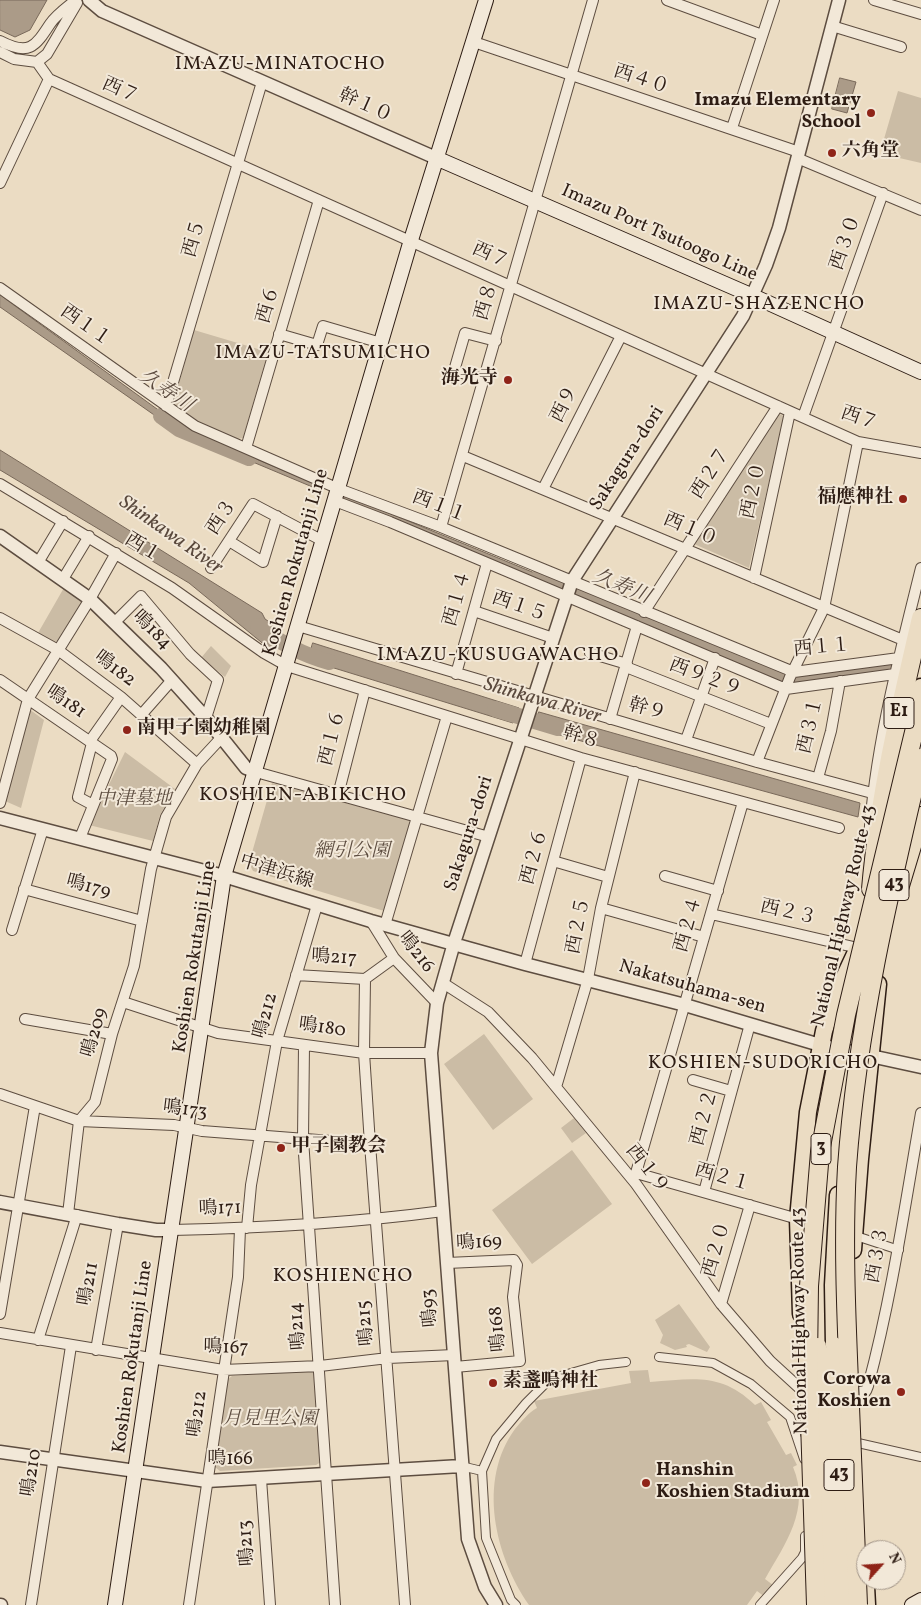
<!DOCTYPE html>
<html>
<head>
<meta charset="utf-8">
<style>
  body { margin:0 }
  #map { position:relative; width:921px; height:1605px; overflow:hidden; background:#ebdcc3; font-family:Vollkorn,serif }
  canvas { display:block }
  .north { position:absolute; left:856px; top:1540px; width:50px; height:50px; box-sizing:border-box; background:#f2e8d8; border:1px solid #a4978a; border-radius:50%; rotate:64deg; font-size:14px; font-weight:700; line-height:20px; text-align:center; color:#2e1d14 }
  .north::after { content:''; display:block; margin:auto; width:18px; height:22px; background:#8f2418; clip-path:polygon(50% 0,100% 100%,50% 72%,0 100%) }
</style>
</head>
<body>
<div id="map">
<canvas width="921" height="1605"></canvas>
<div class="north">N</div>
</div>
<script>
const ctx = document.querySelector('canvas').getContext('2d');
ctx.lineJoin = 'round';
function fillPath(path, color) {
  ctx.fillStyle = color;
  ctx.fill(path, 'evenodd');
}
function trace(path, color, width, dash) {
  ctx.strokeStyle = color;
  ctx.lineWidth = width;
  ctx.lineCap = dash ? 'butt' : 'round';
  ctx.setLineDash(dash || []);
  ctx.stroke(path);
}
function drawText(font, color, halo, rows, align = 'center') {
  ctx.font = font + ' Vollkorn,"Noto Serif JP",serif';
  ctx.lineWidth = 4;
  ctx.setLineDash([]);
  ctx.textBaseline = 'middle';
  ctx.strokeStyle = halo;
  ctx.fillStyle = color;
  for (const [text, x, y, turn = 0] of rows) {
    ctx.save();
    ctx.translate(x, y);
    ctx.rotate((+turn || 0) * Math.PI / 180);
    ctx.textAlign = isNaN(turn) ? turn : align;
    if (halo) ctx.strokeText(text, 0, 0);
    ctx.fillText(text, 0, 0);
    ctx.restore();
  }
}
const green = new Path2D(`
  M 898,91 L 921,98 L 921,163 L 895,157 L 900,143 L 884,139 Z
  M 194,330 L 268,352 L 243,438 L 238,439 L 201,423 L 176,406 L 174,401 Z
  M 777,413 L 784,416 L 749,568 L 694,544 Z
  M 65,586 L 82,601 L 81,607 L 60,641 L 54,642 L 38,633 Z
  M 211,646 L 231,666 L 225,677 L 201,658 Z
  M 29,709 L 44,720 L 21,808 L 5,801 Z
  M 125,752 L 175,789 L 160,815 L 153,841 L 89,825 Z
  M 272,783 L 410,820 L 411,824 L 384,911 L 253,871 L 249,863 Z
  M 484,1034 L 533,1099 L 493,1130 L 444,1064 Z
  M 574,1118 L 586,1133 L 572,1143 L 561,1128 Z
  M 572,1150 L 612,1204 L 532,1264 L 492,1210 Z
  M 679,1304 L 710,1347 L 707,1352 L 689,1344 L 686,1345 L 687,1347 L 675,1350 L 660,1343 L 663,1335 L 655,1320 Z
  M 311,1370 L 316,1373 L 321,1462 L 316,1465 L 220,1471 L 215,1467 L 227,1380 L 232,1376 Z
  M 648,1370 L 650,1382 C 693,1379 721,1372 755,1405 L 761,1402 L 771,1420 L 767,1422 L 786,1455 L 791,1453 L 797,1465 L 793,1467 C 811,1509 785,1544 765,1579 L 773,1585 L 765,1597 L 757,1591 L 747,1605 L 529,1605 C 495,1556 477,1481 515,1429 C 521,1422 529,1412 537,1408 L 534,1401 L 631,1383 L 629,1371 Z`);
const water = new Path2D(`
  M 0,0 L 47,0 L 30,30 L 15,37 L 0,30 Z
  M 840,78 L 856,82 L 847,113 L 832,109 Z
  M 0,295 L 179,425 L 177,431 L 0,307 Z
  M 230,448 L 323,487 L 322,491 L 229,452 Z
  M 0,450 L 262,613 L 265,619 L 280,629 L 272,651 L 189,583 L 0,470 Z
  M 345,495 L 559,583 L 557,588 L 344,500 Z
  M 313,643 L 519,708 L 513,723 L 308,660 Z
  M 539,712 L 860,803 L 858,817 L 534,728 Z`);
const river = new Path2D(`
  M 161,416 L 179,429 L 249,458
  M 539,577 L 795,682 L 888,667
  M 258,626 C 280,643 303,655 329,662
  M 495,709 L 558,728`);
const pedestrian = new Path2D(`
  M 853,1235 L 899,1250
  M 659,1357 L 713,1363 L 751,1384 L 790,1417 L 804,1459
  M 858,1443 L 921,1457
  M 461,1466 L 482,1471
  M 516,1605 L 511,1600 L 486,1538 L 482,1471 L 496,1439 L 526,1403 L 550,1379 L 599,1365 L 626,1362
  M 760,1605 L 802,1558 L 805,1552 L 805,1536`);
const minor = new Path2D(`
  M 667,0 L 762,35
  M 874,0 L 921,14
  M 832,26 L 901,47
  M 0,41 C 29,56 35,47 50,24 C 56,15 67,7 76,0
  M 474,42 L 799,152
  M 0,52 L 14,59 L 37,62
  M 37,62 L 47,54 L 77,3
  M 49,79 L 858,442 L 921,453
  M 732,128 L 774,0
  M 797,158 L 921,210
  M 0,183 L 49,79 L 37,62
  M 0,288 L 195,426 L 339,489 L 441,527 L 794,672 L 899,658
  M 279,334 L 317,345 L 323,326 L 381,343
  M 485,379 L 454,371 L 465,333 L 496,341
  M 166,406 L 262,82
  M 803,417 L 883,193
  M 246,448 L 319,200
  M 463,456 L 903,640
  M 0,484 L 172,588 L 264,653 L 287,666 L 581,758 L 839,828
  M 543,489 L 621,336
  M 335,501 L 390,522 L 786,689 L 895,674
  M 441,527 L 593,0
  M 229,541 L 263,562 L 277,516
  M 39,561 L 63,521
  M 211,568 L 253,504 L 323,541
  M 754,578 L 790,412
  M 63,579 L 89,536
  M 474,611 L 553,638
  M 644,612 L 778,406
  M 0,618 L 58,650 L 121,697 L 197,764
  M 115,622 L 141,596 L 190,654 L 218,680 L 206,718
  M 298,626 L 757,762 L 872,793
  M 590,653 L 627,664
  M 626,667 L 771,724
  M 456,674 L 487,563
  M 0,680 L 111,756 L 112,759 L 80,838
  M 142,714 L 172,680
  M 610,719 L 637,626
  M 686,740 L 715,658
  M 90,741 L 121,697
  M 92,743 L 78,797 L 93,805
  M 757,762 L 790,677 L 824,608 L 858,442
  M 256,772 L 489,837
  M 818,778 L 831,731 L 840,681
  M 338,795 L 365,690
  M 0,803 L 28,699 L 90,599 L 116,553
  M 869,839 C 875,746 899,657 921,568
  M 553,861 L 608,877
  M 665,876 L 718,891
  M 24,889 L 142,921
  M 601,908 L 704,937
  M 711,914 L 858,948
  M 371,921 L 394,958 L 437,1003
  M 385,925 L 447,716
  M 12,930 L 43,829
  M 525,964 L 581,758
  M 296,975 L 365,979 L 394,958
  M 365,979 L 364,1053 L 370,1144 L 405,1605
  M 443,983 L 488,1012 L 532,1058 L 636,1184 L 721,1304 L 770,1361 L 806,1394
  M 123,1002 L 218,1033 L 364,1053 L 431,1053
  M 25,1019 L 112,1034
  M 304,1045 L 303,1139 L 335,1605
  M 693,1080 L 731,1091
  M 556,1087 L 588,979 L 601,908 L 635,772
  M 0,1094 L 79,1121 L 174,1125 L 202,1131 L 370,1144
  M 636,1173 L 743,802
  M 636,1173 L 798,1219
  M 704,1192 L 750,1024
  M 68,1214 L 79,1121 L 95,1102 L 112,1034 L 134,966 L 151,869 L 166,817 L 197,764 L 222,737
  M 247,1228 L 251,1185 L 277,1041 L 317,905
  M 172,1230 C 263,1228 353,1223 443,1211
  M 447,1263 L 514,1260 L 517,1265 L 513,1297 L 520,1361 L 455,1367
  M 721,1304 L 750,1205
  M 0,1314 L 35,1106
  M 0,1333 L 223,1370 L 320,1366 L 388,1358 L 454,1355
  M 38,1340 L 77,1215
  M 96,1350 L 118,1224
  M 855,1393 L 866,1391 L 868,1386 C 892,1296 905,1205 921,1113
  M 261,1479 L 270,1605
  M 31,1605 L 71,1346
  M 189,1605 L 238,1277 L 240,1229`);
const tertiary = new Path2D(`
  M 89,0 L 102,11 L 436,158
  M 0,536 L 90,599 L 161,668 L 206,718 L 246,768 L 256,772
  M 0,818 L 224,876 L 371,921 L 525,964 L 685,1005 L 820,1045 L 921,1067
  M 0,1202 L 118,1224 L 156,1230 L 172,1230
  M 0,1452 L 207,1481 L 461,1466
  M 0,1605 L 1,1605
  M 496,1605 L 485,1587 L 468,1539 L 431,1053 L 437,1003 L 454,943 L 572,581 L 743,316 L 766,265 L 779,228 L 839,0`);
const secondary = new Path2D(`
  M 436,158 L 753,296 L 921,372
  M 115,1605 L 224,876 L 411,240 L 486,0
  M 912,1605 L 921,1600`);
const trunk = new Path2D(`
  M 914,714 L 921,687
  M 853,1250 L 860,1159 L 878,984
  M 801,1314 L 798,1219 L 808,1112 L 824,1031 L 836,995 L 857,950
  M 834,1345 L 833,1285 L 838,1195
  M 865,1567 L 867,1605`);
const motorway = new Path2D(`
  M 871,889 C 879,797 900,708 921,618
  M 899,889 L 921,816`);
const trunkBridge = new Path2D(`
  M 834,1345 L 844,1605
  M 818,1346 L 830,1605`);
const motorwayBridge = new Path2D(`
  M 816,1605 L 808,1361 L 809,1286 L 820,1152 L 846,1015 L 921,703
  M 858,1605 C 855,1531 852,1456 849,1382 C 846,1311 843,1238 847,1167 C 857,1028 889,893 921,758`);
const markers = [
  [871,113,5,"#8f2418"],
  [832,153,5,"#8f2418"],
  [508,380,5,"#8f2418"],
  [903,499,5,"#8f2418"],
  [127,730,5,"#8f2418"],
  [281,1148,5,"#8f2418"],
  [493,1383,5,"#8f2418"],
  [901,1392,5,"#8f2418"],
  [646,1483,5,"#8f2418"]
];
const shields = [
  [899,713,30],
  [894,885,30],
  [821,1149,20],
  [839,1475,30]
];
const shieldNames = [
  ["E1",899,713],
  ["43",894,885],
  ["3",821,1149],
  ["43",839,1475]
];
const streetNames = [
  ["西４０",641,81,18],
  ["西７",120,92,24],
  ["幹１０",365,107,24],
  ["Imazu Port Tsutoogo Line",659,234,24],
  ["西５",196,239,-74],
  ["西３０",847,243,-71],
  ["西７",490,257,24],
  ["西８",488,302,-74],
  ["西６",270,305,-74],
  ["西１１",85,327,35],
  ["西９",566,405,-63],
  ["西７",859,420,19],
  ["Sakagura-dori",628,459,-57],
  ["西２７",712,474,-57],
  ["西２０",755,491,-78],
  ["西１１",439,508,21],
  ["西３",223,518,-57],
  ["西１０",690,531,23],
  ["西１",142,549,32],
  ["Koshien Rokutanji Line",297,563,-74],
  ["西１４",459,599,-74],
  ["西１５",519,608,19],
  ["鳴184",151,631,45],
  ["西１１",822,649,-5],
  ["鳴182",114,670,37],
  ["西９２９",705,679,21],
  ["鳴181",65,703,34],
  ["幹９",647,711,16],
  ["西３１",812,726,-77],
  ["西１６",334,738,-76],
  ["幹８",581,739,17],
  ["Sakagura-dori",470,834,-72],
  ["西２６",536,857,-75],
  ["中津浜線",276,873,17],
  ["鳴179",88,888,15],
  ["西２３",788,914,13],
  ["National Highway Route 43",845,916,-77],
  ["西２４",690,925,-74],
  ["西２５",580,926,-79],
  ["鳴216",415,953,52],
  ["Koshien Rokutanji Line",196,957,-81],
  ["鳴217",334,959,3],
  ["Nakatsuhama-sen",692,988,16],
  ["鳴212",267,1016,-75],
  ["鳴180",322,1029,8],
  ["鳴209",96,1033,-74],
  ["鳴173",185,1111,7],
  ["西２２",706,1118,-75],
  ["西１９",646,1170,52],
  ["西２１",722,1179,16],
  ["鳴171",220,1210,-2],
  ["鳴169",479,1244,-3],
  ["西２０",718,1250,-74],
  ["西３３",879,1255,-80],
  ["鳴211",90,1284,-80],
  ["鳴93",431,1308,-95],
  ["National Highway Route 43",801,1321,-91],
  ["鳴215",367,1323,-95],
  ["鳴214",299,1326,-94],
  ["鳴168",499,1329,-95],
  ["鳴167",226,1349,1],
  ["Koshien Rokutanji Line",134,1357,-82],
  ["鳴212",199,1414,-82],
  ["鳴166",230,1461],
  ["鳴210",33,1473,-81],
  ["鳴213",248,1543,-94]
];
const poiNames = [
  ["Imazu Elementary",861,102,"right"],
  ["School",861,124,"right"],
  ["六角堂",842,153],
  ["海光寺",498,380,"right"],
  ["福應神社",893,499,"right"],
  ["南甲子園幼稚園",137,730],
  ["甲子園教会",291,1148],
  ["Corowa",891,1381,"right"],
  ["Koshien",891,1403,"right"],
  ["素盞嗚神社",503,1383],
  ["Hanshin",656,1472],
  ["Koshien Stadium",656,1494]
];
const parkNames = [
  ["中津墓地",134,801],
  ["網引公園",352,853],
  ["月見里公園",270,1421]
];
const neighbourhoodNames = [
  ["IMAZU-MINATOCHO",280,65],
  ["IMAZU-SHAZENCHO",759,305],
  ["IMAZU-TATSUMICHO",323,354],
  ["IMAZU-KUSUGAWACHO",498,656],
  ["KOSHIEN-ABIKICHO",303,796],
  ["KOSHIEN-SUDORICHO",763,1064],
  ["KOSHIENCHO",343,1277]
];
const waterNames = [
  ["久寿川",165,392,34],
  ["Shinkawa River",170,536,35],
  ["久寿川",621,588,22],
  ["Shinkawa River",542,702,16]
];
fillPath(green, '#cbbca5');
fillPath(water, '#ab9b88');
trace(water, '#79695a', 1);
trace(river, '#ab9b88', 16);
trace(pedestrian, '#5d4d40', 10);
trace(minor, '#5d4d40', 12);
trace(tertiary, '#5d4d40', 15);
trace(secondary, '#2e1d14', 16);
trace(trunk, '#2e1d14', 19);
trace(motorway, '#2e1d14', 20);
trace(pedestrian, '#f2e8d8', 8);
trace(minor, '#f2e8d8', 10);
trace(tertiary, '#f2e8d8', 12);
trace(secondary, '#f2e8d8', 14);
trace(trunk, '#ebdcc3', 16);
trace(motorway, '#ebdcc3', 18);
trace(trunkBridge, '#2e1d14', 19, []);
trace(motorwayBridge, '#2e1d14', 20, []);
trace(trunkBridge, '#ebdcc3', 16);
trace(motorwayBridge, '#ebdcc3', 18);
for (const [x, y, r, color] of markers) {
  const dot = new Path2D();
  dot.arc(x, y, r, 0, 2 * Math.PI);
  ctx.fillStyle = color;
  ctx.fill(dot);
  trace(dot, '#f2e8d8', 2);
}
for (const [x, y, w] of shields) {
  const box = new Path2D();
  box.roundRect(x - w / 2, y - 15.5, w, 31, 4);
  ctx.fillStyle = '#f2e8d8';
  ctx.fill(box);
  trace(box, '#2e1d14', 1);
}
drawText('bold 18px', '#2e1d14', null, shieldNames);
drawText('19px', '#2e1d14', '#f2e8d8', streetNames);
drawText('bold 19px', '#2e1d14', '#f2e8d8', poiNames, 'left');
drawText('italic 19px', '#5d4d40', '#f2e8d8', parkNames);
ctx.letterSpacing = '1px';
drawText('20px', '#2e1d14', '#f2e8d8', neighbourhoodNames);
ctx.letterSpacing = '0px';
drawText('italic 20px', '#5a493d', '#f2e8d8', waterNames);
</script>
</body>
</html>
